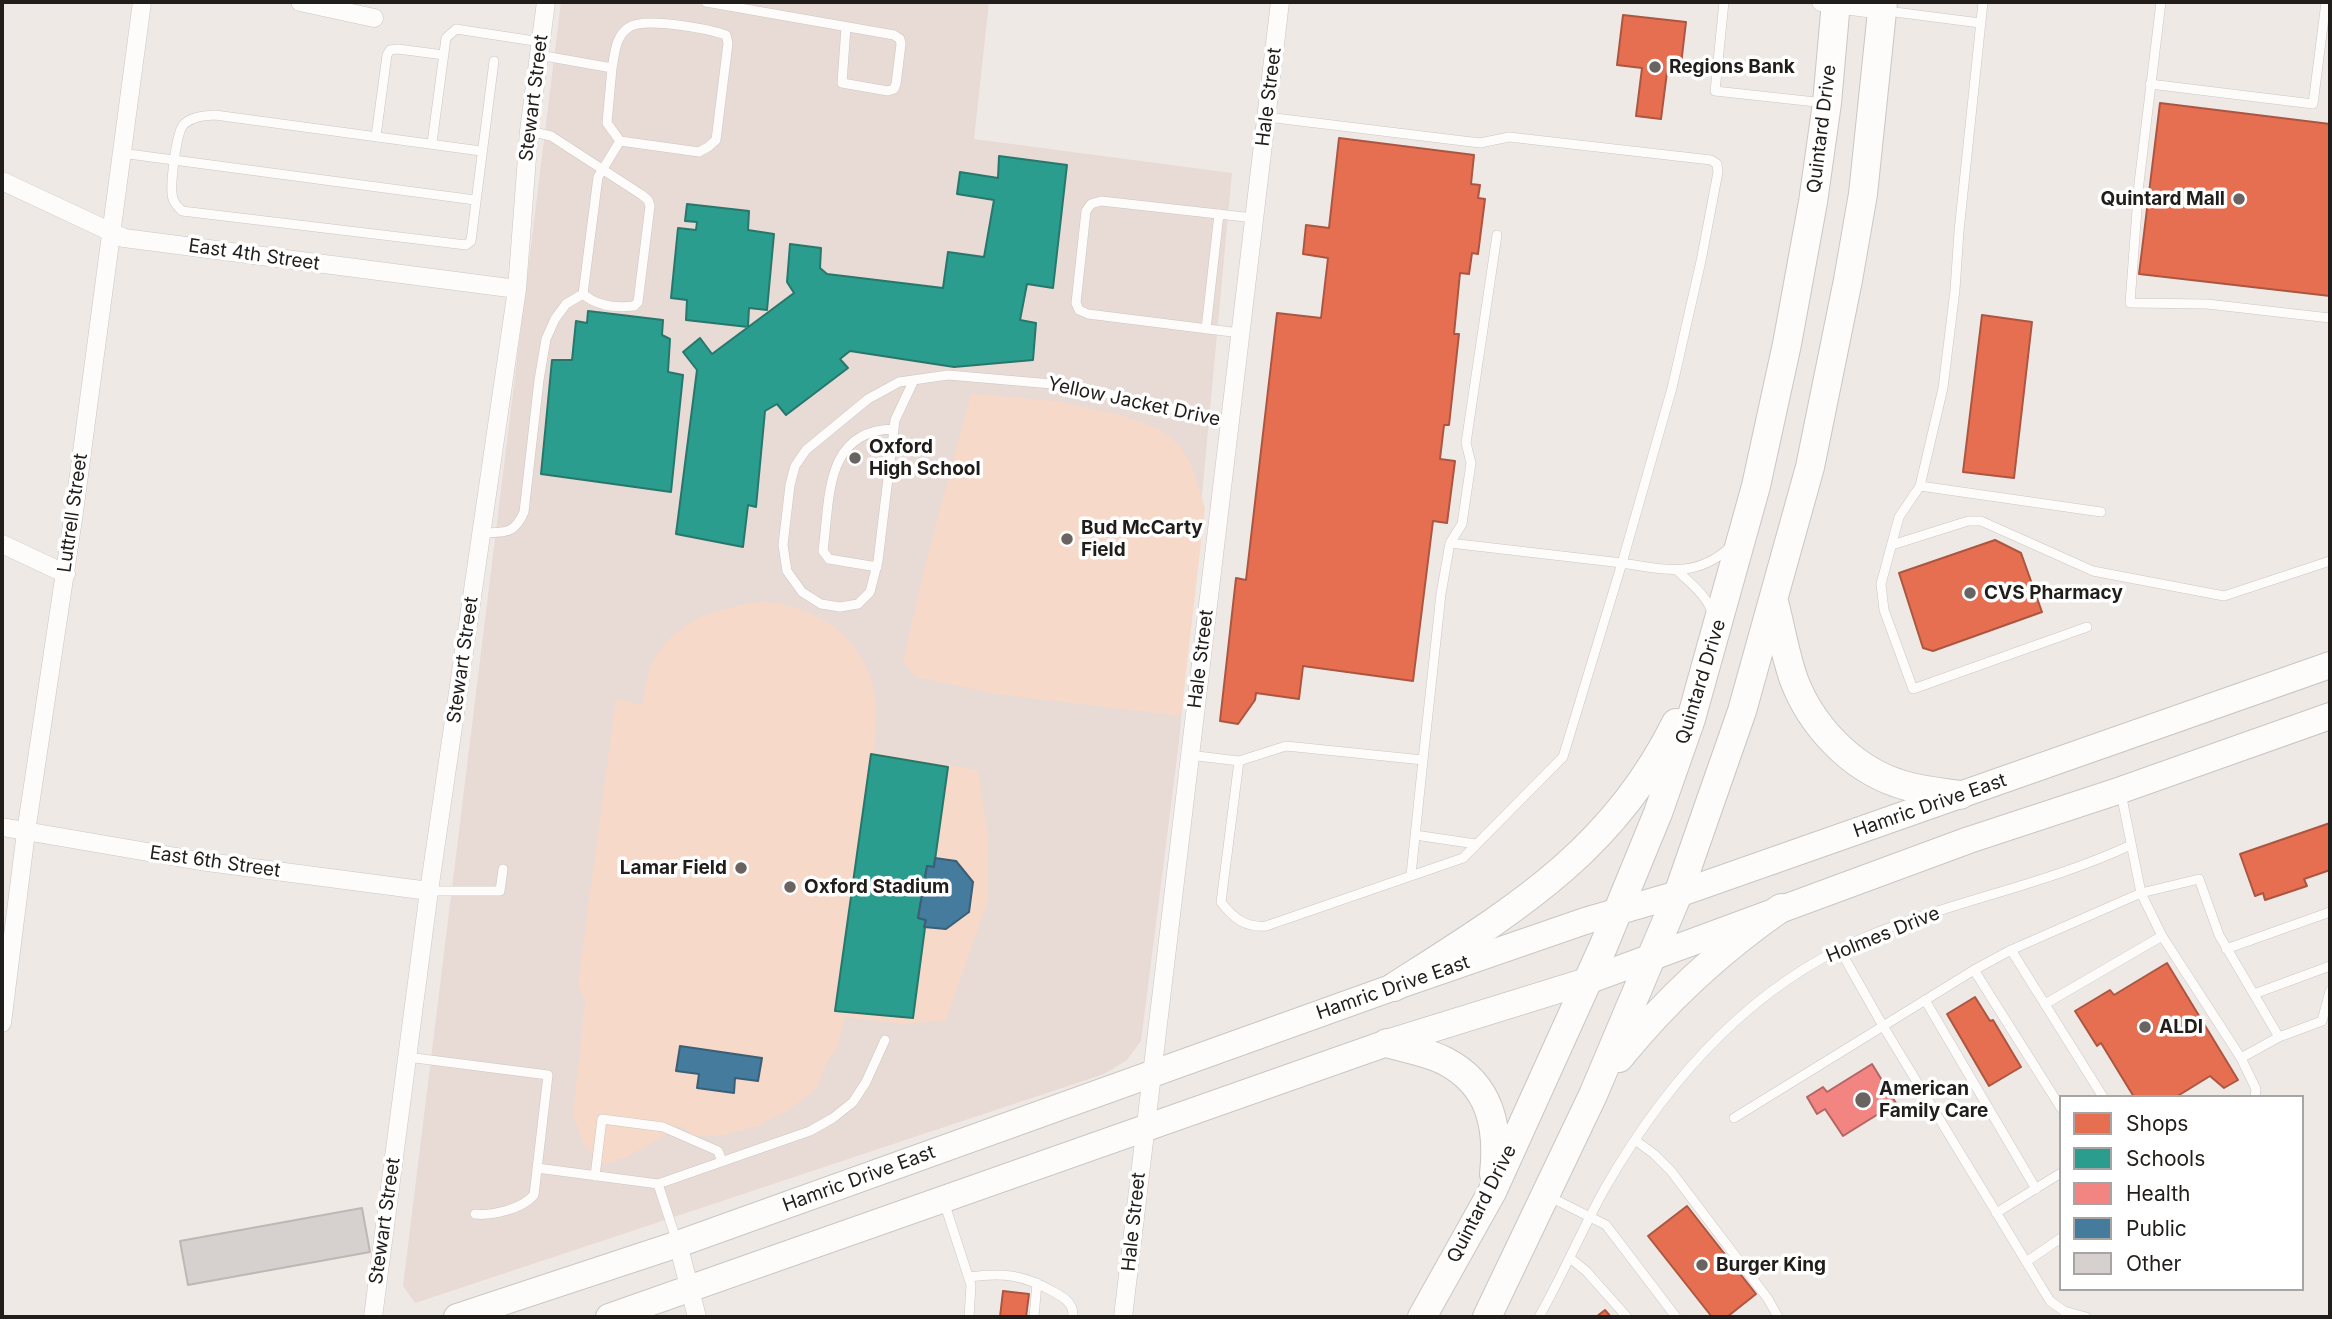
<!DOCTYPE html>
<html>
<head>
<meta charset="utf-8">
<style>
  body { margin:0 }
  #map { position:relative; width:2332px; height:1319px; overflow:hidden; background:#efe9e6; font-family:Inter,sans-serif }
  canvas { display:block }
  .frame { position:absolute; inset:0; border:4px solid #211d1b; pointer-events:none }
  .legend { position:absolute; left:2059px; top:1095px; width:245px; height:196px; box-sizing:border-box; background:#fff; border:2px solid #a6a5a4; margin:0; padding:9px 12px; list-style:none; font-size:21px; color:#211d1b }
  .legend li { display:flex; align-items:center; gap:14px; height:35px }
  .legend b { width:35px; border:2px solid #a6a5a4 }
</style>
</head>
<body>
<div id="map">
<canvas width="2332" height="1319"></canvas>
<div class="frame"></div>
<ul class="legend">
<li><b style="height:19px;background:#e76f51"></b>Shops</li>
<li><b style="height:19px;background:#2a9d8f"></b>Schools</li>
<li><b style="height:19px;background:#f28482"></b>Health</li>
<li><b style="height:19px;background:#457b9d"></b>Public</li>
<li><b style="height:19px;background:#d6d1cf"></b>Other</li>
</ul>
</div>
<script>
const ctx = document.querySelector('canvas').getContext('2d');
ctx.lineJoin = 'round';
function fillPath(path, color) {
  ctx.fillStyle = color;
  ctx.fill(path, 'evenodd');
}
function trace(path, color, width, dash) {
  ctx.strokeStyle = color;
  ctx.lineWidth = width;
  ctx.lineCap = dash ? 'butt' : 'round';
  ctx.setLineDash(dash || []);
  ctx.stroke(path);
}
function drawText(font, color, halo, rows, align = 'center') {
  ctx.font = font + ' Inter,sans-serif';
  ctx.lineWidth = 7;
  ctx.setLineDash([]);
  ctx.textBaseline = 'middle';
  ctx.strokeStyle = halo;
  ctx.fillStyle = color;
  for (const [text, x, y, turn = 0] of rows) {
    ctx.save();
    ctx.translate(x, y);
    ctx.rotate((+turn || 0) * Math.PI / 180);
    ctx.textAlign = isNaN(turn) ? turn : align;
    if (halo) ctx.strokeText(text, 0, 0);
    ctx.fillText(text, 0, 0);
    ctx.restore();
  }
}
const built = new Path2D(`
  M 561,2 L 989,2 L 974,139 L 1232,173 L 1179,742 L 1141,1041 L 1127,1060 L 1104,1074 L 415,1303 L 403,1286 Z`);
const green = new Path2D(`
  M 971,394 L 1056,401 L 1131,418 L 1162,431 L 1179,445 L 1191,464 L 1205,508 L 1181,716 L 996,694 L 916,677 L 903,662 L 924,570 Z
  M 762,602 C 812,604 862,635 873,687 C 878,708 875,731 874,752 L 978,770 L 988,837 L 988,900 L 946,1020 L 903,1024 L 845,1017 L 837,1048 L 827,1062 L 816,1089 L 786,1112 L 765,1121 L 759,1126 L 719,1136 L 695,1136 L 681,1126 L 627,1157 L 603,1164 L 584,1145 L 573,1115 L 585,1001 L 578,984 L 616,699 L 642,705 C 645,693 646,679 650,668 C 669,622 717,607 762,602 Z`);
const shops = new Path2D(`
  M 1623,15 L 1686,22 L 1680,73 L 1667,72 L 1661,119 L 1636,116 L 1642,68 L 1617,65 Z
  M 2160,103 L 2330,124 L 2330,296 L 2139,274 Z
  M 1339,138 L 1474,155 L 1471,184 L 1480,185 L 1478,198 L 1485,199 L 1478,254 L 1472,253 L 1469,274 L 1460,273 L 1454,334 L 1459,334 L 1449,425 L 1444,425 L 1440,459 L 1455,461 L 1447,523 L 1433,521 L 1413,681 L 1303,666 L 1299,699 L 1256,693 L 1255,700 L 1238,724 L 1220,721 L 1236,578 L 1246,580 L 1277,313 L 1321,318 L 1328,258 L 1303,254 L 1306,225 L 1329,228 Z
  M 1982,315 L 2032,322 L 2014,478 L 1963,472 Z
  M 1995,540 L 2021,553 L 2042,612 L 1933,651 L 1923,648 L 1899,573 Z
  M 2330,823 L 2330,870 L 2304,879 L 2307,886 L 2265,900 L 2263,893 L 2255,896 L 2240,854 Z
  M 2167,963 L 2238,1080 L 2224,1088 L 2210,1076 L 2176,1097 L 2134,1097 L 2101,1043 L 2097,1046 L 2075,1011 L 2110,990 L 2114,995 Z
  M 1975,997 L 1990,1021 L 1993,1020 L 2021,1067 L 1989,1086 L 1947,1014 Z
  M 1687,1206 L 1756,1294 L 1727,1317 L 1712,1317 L 1648,1236 Z
  M 1003,1291 L 1029,1294 L 1026,1317 L 1000,1317 Z
  M 1605,1310 L 1611,1317 L 1596,1317 Z`);
const schools = new Path2D(`
  M 999,156 L 1067,165 L 1053,288 L 1027,284 L 1020,320 L 1036,323 L 1033,360 L 954,367 L 850,351 L 840,359 L 848,368 L 786,415 L 777,404 L 765,411 L 756,507 L 748,505 L 743,547 L 676,534 L 697,370 L 683,352 L 700,338 L 712,354 L 794,293 L 787,282 L 790,244 L 821,248 L 820,268 L 827,274 L 943,288 L 948,252 L 984,257 L 994,200 L 957,194 L 960,172 L 998,178 Z
  M 687,204 L 749,211 L 748,230 L 774,234 L 767,310 L 749,308 L 748,327 L 686,320 L 687,300 L 671,298 L 678,228 L 696,230 L 697,222 L 685,221 Z
  M 588,311 L 663,320 L 662,335 L 670,339 L 668,372 L 683,375 L 671,492 L 541,474 L 552,360 L 572,360 L 576,321 L 587,323 Z
  M 871,754 L 948,767 L 934,867 L 927,866 L 918,918 L 926,920 L 913,1018 L 835,1011 Z`);
const health = new Path2D(`
  M 1872,1064 L 1896,1103 L 1843,1136 L 1825,1109 L 1817,1114 L 1807,1097 L 1823,1087 L 1827,1092 Z`);
const public = new Path2D(`
  M 935,858 L 956,861 L 973,882 L 969,912 L 946,929 L 924,927 L 926,920 L 918,918 L 927,866 L 934,867 Z
  M 680,1046 L 762,1058 L 758,1081 L 735,1078 L 734,1093 L 697,1088 L 699,1074 L 676,1071 Z`);
const building = new Path2D(`
  M 362,1208 L 370,1252 L 188,1285 L 180,1241 Z`);
const service = new Path2D(`
  M 706,2 C 768,13 831,24 894,35 L 900,39 L 901,44 L 896,84 L 894,89 L 888,91 L 842,83 L 846,27
  M 1724,2 L 1715,91 L 1825,103
  M 1983,2 L 1959,231 L 1955,290 L 1943,388 L 1920,486 L 1899,517 L 1881,584 L 1884,610 L 1913,689 L 2087,627
  M 2161,2 L 2139,183 L 2130,303 L 2207,304 L 2330,318
  M 1887,11 L 1980,23
  M 539,55 L 612,68 L 607,123 L 620,141 L 699,152 L 708,147 L 716,140 L 728,43 L 726,35 C 708,29 643,16 628,28 C 615,37 615,54 612,68
  M 2150,84 L 2313,104 L 2326,2
  M 1267,117 L 1480,143 L 1509,137 L 1711,160 L 1717,164 L 1718,172 L 1701,261 L 1672,388 L 1622,563 L 1450,543
  M 529,131 L 551,136 L 642,195 L 648,200 L 650,206 L 638,302 L 634,306 C 617,308 597,306 583,294 L 598,177 L 620,141
  M 376,136 L 387,55 L 390,50 L 398,49 L 444,55
  M 432,143 L 446,38 L 456,29 L 541,42
  M 481,151 L 215,115 C 205,116 193,116 184,124 C 176,132 171,181 172,193 C 172,201 177,206 182,211 L 466,245 L 471,241 L 494,61
  M 121,153 L 475,200
  M 1497,235 L 1466,443 L 1471,463 L 1462,524 L 1450,543 L 1441,594 L 1423,760 L 1286,746 L 1239,761 L 1221,902 C 1233,918 1246,928 1266,926 L 1463,858 L 1563,757 L 1622,563 C 1663,569 1695,579 1729,548
  M 1206,329 L 1219,214
  M 1240,333 L 1088,314 L 1079,310 L 1076,303 L 1086,211 L 1091,204 L 1101,201 L 1254,218
  M 914,380 L 895,420 L 878,561 L 870,592 L 858,604 L 840,607 L 821,604 L 802,592 L 787,571 L 783,545 L 790,485 L 795,466 L 806,450 L 868,399 L 899,382 L 948,375 L 1075,386 L 1230,422
  M 1920,486 L 2101,512
  M 482,533 C 505,532 514,535 524,512 L 539,380 L 546,339 L 555,319 L 566,304 L 583,294
  M 1892,545 L 1968,521 L 1981,521 L 2093,571 L 2224,596 L 2330,561
  M 877,567 L 829,559 L 823,551 C 830,499 824,430 894,429
  M 1678,571 C 1691,584 1706,595 1712,612
  M 1189,755 L 1239,761
  M 1415,835 L 1476,844
  M 1411,875 L 1423,760
  M 429,891 L 500,891 L 503,869
  M 2162,936 L 2241,1058
  M 2226,949 L 2330,912
  M 1840,950 L 1883,1026 L 2050,1301 L 2064,1311 L 2086,1317
  M 2011,950 L 2103,1097
  M 1974,970 L 2061,1108
  M 2254,994 L 2330,966
  M 1925,1000 L 2036,1189
  M 2045,1004 L 2162,936 L 2141,893 L 2121,793
  M 407,1057 L 548,1075 L 534,1195 C 522,1209 492,1216 475,1214
  M 2255,1097 L 2256,1089 L 2241,1058 L 2279,1037
  M 1734,1118 L 1974,970 L 2011,950 L 2141,893 L 2199,879 L 2219,935 L 2279,1037 L 2322,1021 L 2330,991
  M 1635,1140 L 1654,1154 L 1671,1171 L 1768,1299 L 1778,1317
  M 537,1168 L 658,1184 L 810,1131 L 833,1118 L 853,1102 L 866,1082 L 885,1040
  M 595,1176 L 602,1119 L 663,1127 L 718,1151 L 722,1161
  M 658,1184 L 677,1242
  M 1548,1196 L 1606,1225 L 1676,1317
  M 944,1202 L 971,1285 L 969,1317
  M 1996,1213 L 2061,1173
  M 1570,1258 L 1586,1271 L 1627,1317
  M 2026,1262 L 2061,1238
  M 969,1277 C 1003,1272 1024,1275 1054,1292 C 1065,1298 1074,1304 1073,1317
  M 1034,1317 L 1037,1283
  M 1539,1317 C 1562,1276 1581,1232 1604,1190 C 1665,1083 1746,989 1861,939 C 1948,902 2045,885 2131,845`);
const minor = new Path2D(`
  M 300,2 L 374,18
  M 1821,2 L 1882,10
  M 2,181 L 124,238 L 517,289
  M 2,544 L 66,574
  M 2,827 L 200,861 L 429,891
  M 2,1023 L 26,832 L 74,512 L 142,2
  M 678,1244 L 697,1317
  M 373,1317 L 429,891 L 517,289 L 529,131 L 546,2
  M 1123,1317 L 1280,2`);
const primary = new Path2D(`
  M 457,1317 L 678,1244 L 1394,987 L 1585,921 L 1678,894 L 2330,665
  M 609,1317 L 1387,1043 L 1587,981 L 1969,840 L 2121,790 L 2330,716`);
const trunk = new Path2D(`
  M 1774,602 C 1781,628 1785,655 1794,680 C 1811,725 1850,767 1897,783 C 1916,790 1939,792 1960,795
  M 1394,987 C 1511,912 1612,853 1676,723
  M 1387,1043 C 1406,1049 1428,1052 1445,1061 C 1491,1085 1499,1127 1494,1174
  M 1619,1058 C 1666,1000 1719,951 1781,908
  M 1422,1317 L 1492,1192 L 1603,947 L 1658,813 L 1691,719 L 1756,486 L 1787,344 L 1813,202 L 1827,103 L 1836,2
  M 1487,1317 L 1593,1095 L 1678,894 L 1742,711 L 1810,467 L 1848,280 L 1863,194 L 1883,2`);
const markers = [
  [1655,67,7,"#696462"],
  [2239,199,7,"#696462"],
  [855,458,7,"#696462"],
  [1067,539,7,"#696462"],
  [1970,593,7,"#696462"],
  [741,868,7,"#696462"],
  [790,887,7,"#696462"],
  [2145,1027,7,"#696462"],
  [1863,1100,9,"#696462"],
  [1702,1265,7,"#696462"]
];
const poiNames = [
  ["Regions Bank",1669,67],
  ["Quintard Mall",2225,199,"right"],
  ["Oxford",869,447],
  ["High School",869,469],
  ["Bud McCarty",1081,528],
  ["Field",1081,550],
  ["CVS Pharmacy",1984,593],
  ["Lamar Field",727,868,"right"],
  ["Oxford Stadium",804,887],
  ["ALDI",2159,1027],
  ["American",1879,1089],
  ["Family Care",1879,1111],
  ["Burger King",1716,1265]
];
const streetNames = [
  ["Hale Street",1269,97,-83],
  ["Stewart Street",534,98,-83],
  ["Quintard Drive",1822,129,-83],
  ["East 4th Street",254,255,8],
  ["Yellow Jacket Drive",1134,402,12],
  ["Luttrell Street",73,513,-82],
  ["Hale Street",1201,659,-83],
  ["Stewart Street",463,660,-82],
  ["Quintard Drive",1701,682,-73],
  ["Hamric Drive East",1930,806,-19],
  ["East 6th Street",215,862,8],
  ["Holmes Drive",1883,935,-22],
  ["Hamric Drive East",1393,988,-19],
  ["Hamric Drive East",859,1179,-20],
  ["Quintard Drive",1482,1204,-63],
  ["Stewart Street",385,1221,-82],
  ["Hale Street",1134,1222,-84]
];
fillPath(built, '#e8dad4');
fillPath(green, '#f7d9c9');
fillPath(shops, '#e76f51');
trace(shops, '#ac5641', 2);
fillPath(schools, '#2a9d8f');
trace(schools, '#27776c', 2);
fillPath(health, '#f28482');
trace(health, '#b36563', 2);
fillPath(public, '#457b9d');
trace(public, '#3a5f76', 2);
fillPath(building, '#d6d1cf');
trace(building, '#bcb8b5', 2);
trace(service, '#cac6c3', 10);
trace(minor, '#cac6c3', 19);
trace(primary, '#cac6c3', 28);
trace(trunk, '#cac6c3', 30);
trace(service, '#fdfcfb', 9);
trace(minor, '#fdfcfb', 18);
trace(primary, '#fdfcfb', 26);
trace(trunk, '#fdfcfb', 28);
for (const [x, y, r, color] of markers) {
  const dot = new Path2D();
  dot.arc(x, y, r, 0, 2 * Math.PI);
  ctx.fillStyle = color;
  ctx.fill(dot);
  trace(dot, '#fff', 2.5);
}
drawText('bold 19px', '#211d1b', '#fff', poiNames, 'left');
drawText('19px', '#211d1b', '#fff', streetNames);
</script>
</body>
</html>
